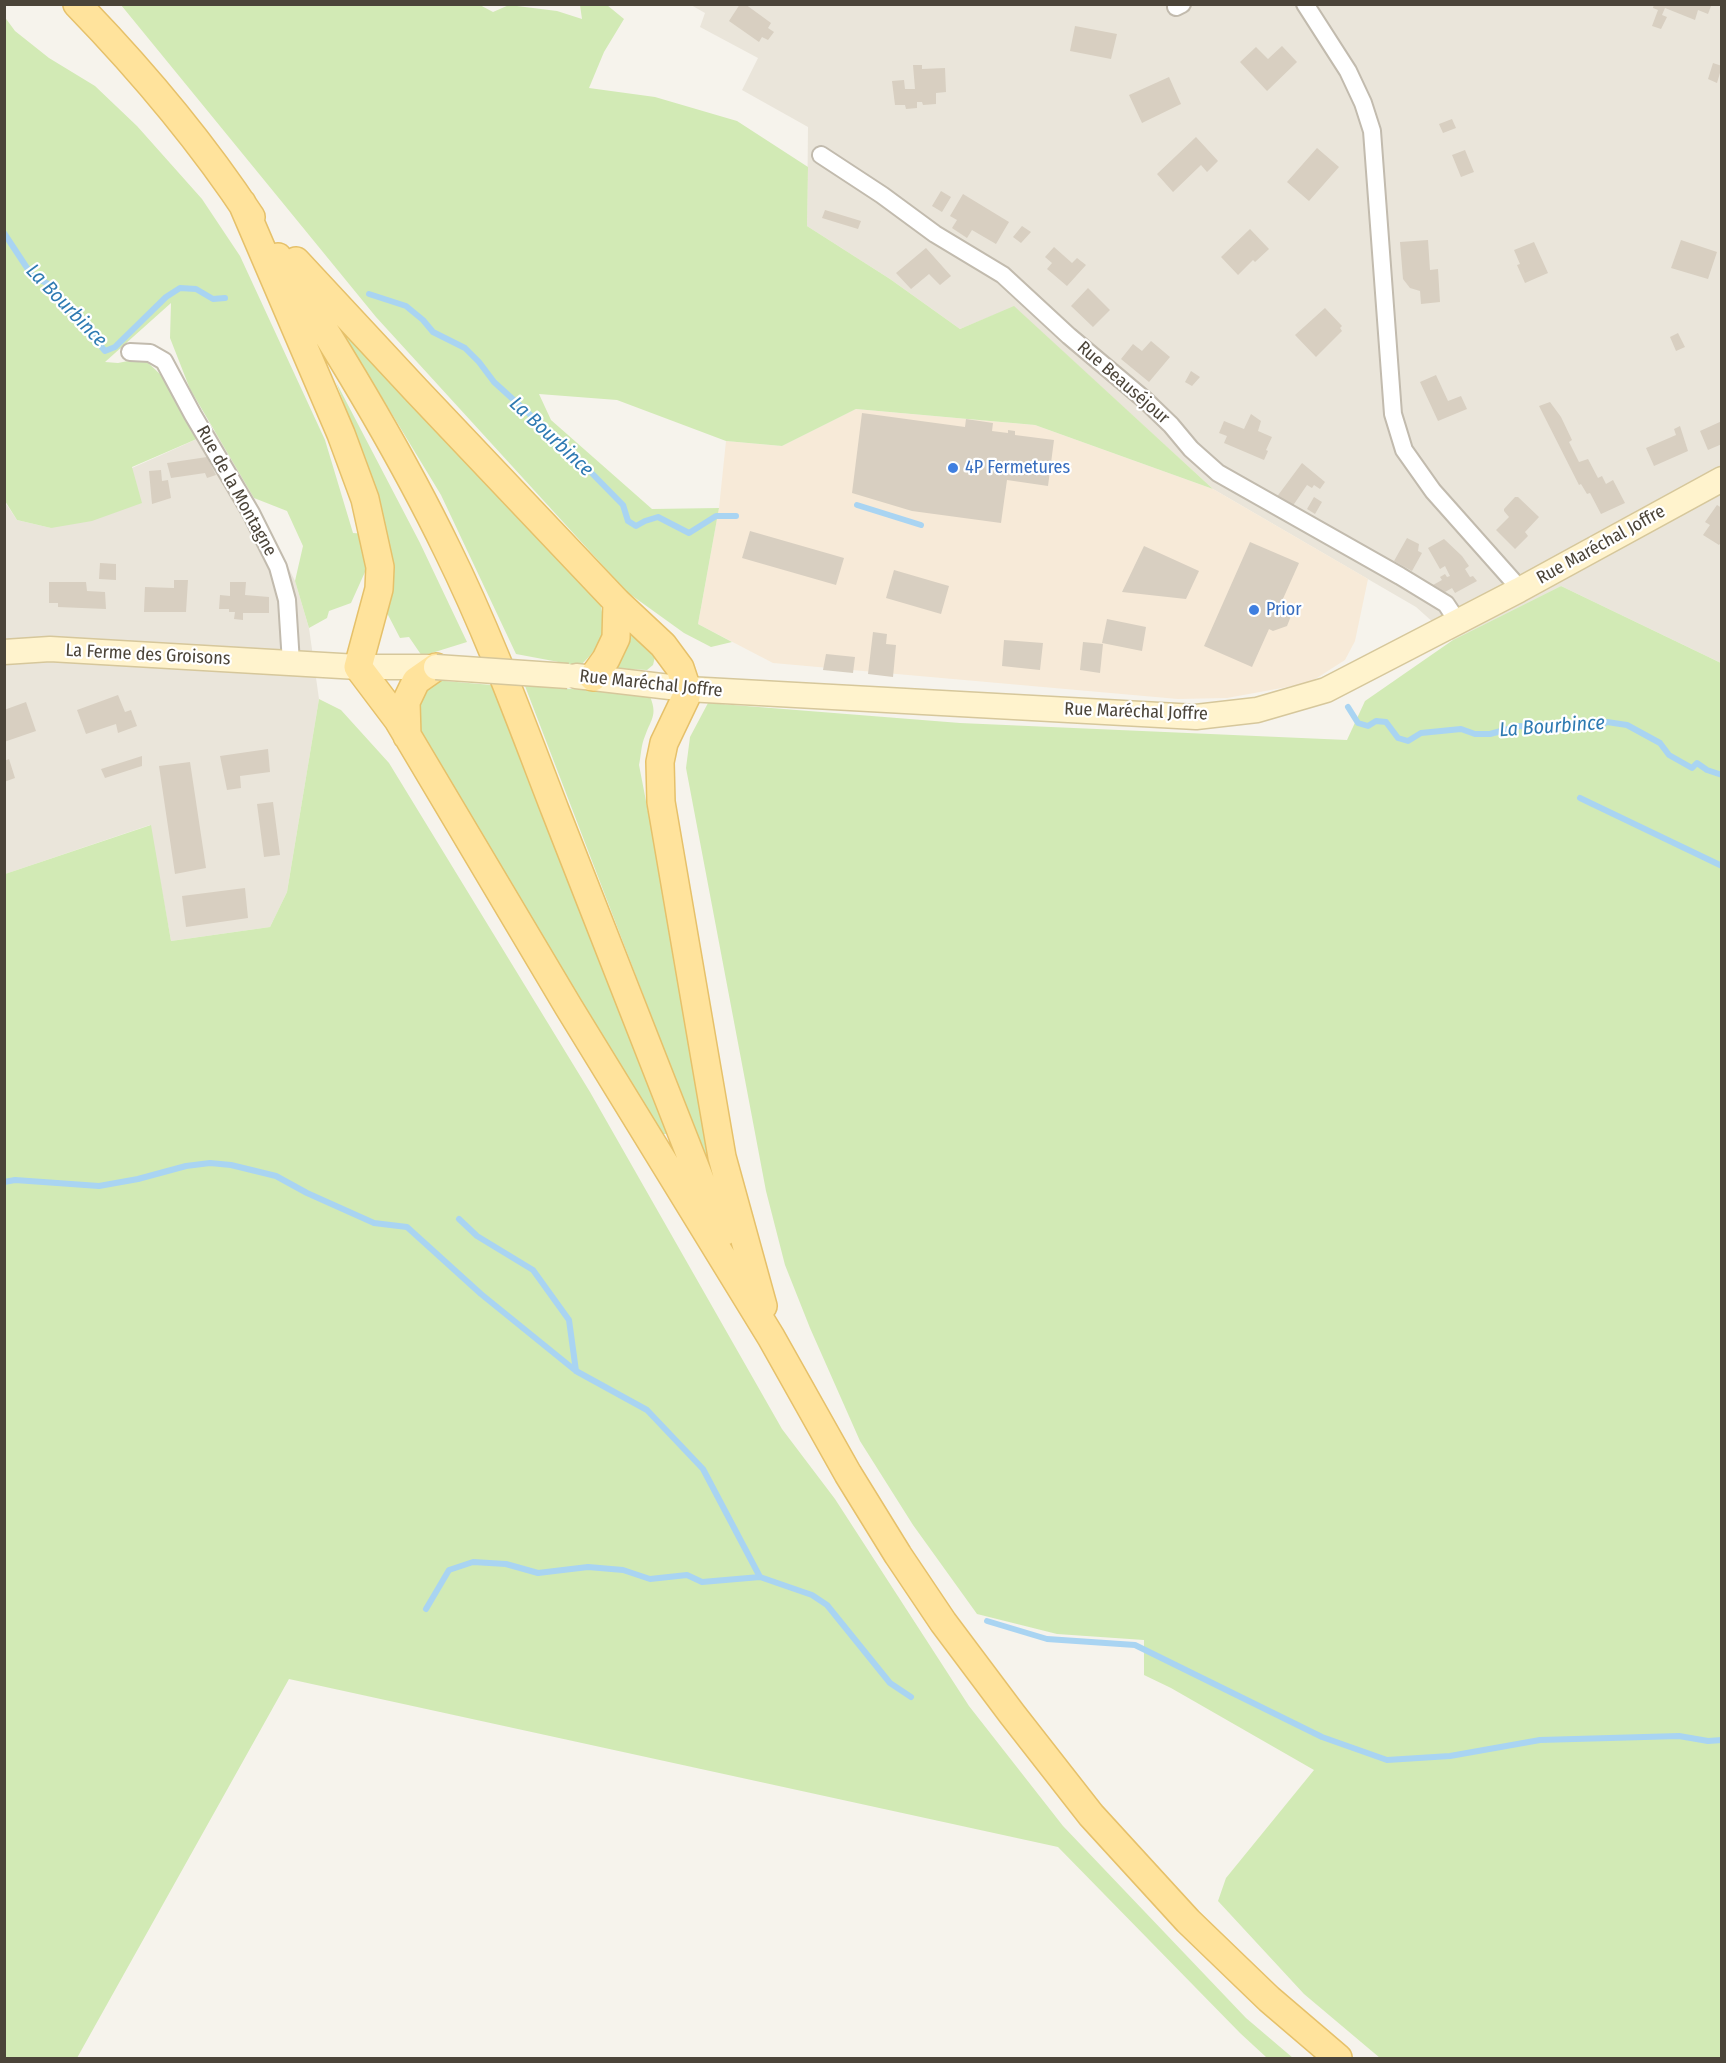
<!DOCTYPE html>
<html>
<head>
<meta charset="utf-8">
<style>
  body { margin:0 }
  #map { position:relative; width:1726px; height:2063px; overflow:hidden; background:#f6f3ec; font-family:"Fira Sans Condensed",sans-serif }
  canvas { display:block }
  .frame { position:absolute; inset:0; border:6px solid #4b4439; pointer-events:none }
</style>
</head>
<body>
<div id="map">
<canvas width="1726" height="2063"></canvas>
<div class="frame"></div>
</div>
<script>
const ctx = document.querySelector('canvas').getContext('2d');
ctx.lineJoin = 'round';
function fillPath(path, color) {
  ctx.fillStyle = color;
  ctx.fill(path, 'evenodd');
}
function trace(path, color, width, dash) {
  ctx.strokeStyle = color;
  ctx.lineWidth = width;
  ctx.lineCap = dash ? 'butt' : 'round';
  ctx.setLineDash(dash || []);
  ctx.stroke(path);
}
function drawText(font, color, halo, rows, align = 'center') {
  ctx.font = font + ' "Fira Sans Condensed",sans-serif';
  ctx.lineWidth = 4.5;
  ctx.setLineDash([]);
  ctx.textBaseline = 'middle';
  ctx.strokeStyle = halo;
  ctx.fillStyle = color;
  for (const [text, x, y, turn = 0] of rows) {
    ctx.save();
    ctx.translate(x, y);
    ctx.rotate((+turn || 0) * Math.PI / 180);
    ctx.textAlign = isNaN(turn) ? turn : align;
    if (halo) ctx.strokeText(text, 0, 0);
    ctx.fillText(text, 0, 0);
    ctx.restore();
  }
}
const residential = new Path2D(`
  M 691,5 L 1721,5 L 1721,663 L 1561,586 L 1453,640 L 1416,607 L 1213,489 L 1014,307 L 960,329 L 890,279 L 807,226 L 808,127 L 742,90 L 758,58 L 700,27 L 705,13 Z
  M 215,431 L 251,491 L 295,581 L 309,628 L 319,699 L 287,892 L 270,927 L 171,941 L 150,825 L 5,874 L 4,501 L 17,520 L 51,528 L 132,468 Z`);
const commercial = new Path2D(`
  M 856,409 L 1035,425 L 1213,489 L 1368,579 L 1355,641 L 1345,660 L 1309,683 L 1227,698 L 1178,699 L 773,663 L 698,624 L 719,508 L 726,441 L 782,446 Z`);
const green = new Path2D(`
  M 478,4 L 493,12 L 509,5 L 557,11 L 582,19 L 580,5 L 607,5 L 624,19 L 604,52 L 589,88 L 655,97 L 737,121 L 808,167 L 807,226 L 890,279 L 960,329 L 1014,306 L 1213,489 L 1035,425 L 856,409 L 782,446 L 726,441 L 617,400 L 539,394 L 551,420 L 652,509 L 719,508 L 698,624 L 732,642 L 711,647 L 684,633 L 627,592 L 376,317 L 121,5 Z
  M 4,16 L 15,31 L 49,58 L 95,86 L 137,126 L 202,199 L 240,256 L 325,440 L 353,533 L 366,534 L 365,572 L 351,603 L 329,611 L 327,618 L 309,628 L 295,581 L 303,546 L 287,511 L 254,498 L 190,389 L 170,338 L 171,303 L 105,362 L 118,363 L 143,358 L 162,376 L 199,438 L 132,467 L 142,503 L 92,521 L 51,528 L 17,520 L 5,501 Z
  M 335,320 L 598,594 C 607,629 606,641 580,666 L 516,654 L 441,495 Z
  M 336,382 L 420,543 L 467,642 L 422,656 L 409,637 L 400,638 L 387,613 C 391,601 394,589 394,577 C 393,552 386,528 379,504 C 366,463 351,423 336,382 Z
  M 1561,586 L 1721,663 L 1721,2058 L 1380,2058 L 1304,1994 L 1218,1901 L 1226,1878 L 1314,1770 L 1171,1688 L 1144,1675 L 1144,1640 L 1057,1634 L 977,1614 L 913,1525 L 860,1441 L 810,1328 L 785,1265 L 766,1191 L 686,768 L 690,737 L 708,703 L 960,723 L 1347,740 L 1365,701 L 1453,640 Z
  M 625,621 L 649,647 L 655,657 L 653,665 L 647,670 L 612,668 Z
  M 433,680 L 492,685 L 668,1134 L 659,1134 L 423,749 L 419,709 L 423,691 Z
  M 525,686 L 649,694 C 658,715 652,717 645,736 C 641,745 641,756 639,765 L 721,1188 L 713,1177 Z
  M 319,699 L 341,710 L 389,763 L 590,1092 L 782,1429 L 835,1499 L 969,1706 L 1063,1826 L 1246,2018 L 1293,2058 L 1265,2058 L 1266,2057 L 1240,2033 L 1058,1847 L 289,1679 L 77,2058 L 5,2058 L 5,874 L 151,825 L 171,941 L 270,927 L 287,892 Z`);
const stream = new Path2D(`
  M 4,233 L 33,277 L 49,284 L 105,351 L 115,347 L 166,297 L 180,288 L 196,289 L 213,299 L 225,298
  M 369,294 L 406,306 L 423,320 L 433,332 L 465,348 L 479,362 L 494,382 L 570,451 L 623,505 L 628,521 L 636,526 L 645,521 L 658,517 L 689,533 L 716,516 L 736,516
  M 857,505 L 921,525
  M 1348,707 L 1358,723 L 1368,726 L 1376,721 L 1386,722 L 1398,738 L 1408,741 L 1421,733 L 1461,729 L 1475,734 L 1490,734 L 1519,726 L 1557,728 L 1574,724 L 1599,727 L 1607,722 L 1627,725 L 1660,743 L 1669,755 L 1692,768 L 1697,763 L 1707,770 L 1722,775
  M 1580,798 L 1722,866
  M 4,1182 L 15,1180 L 99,1186 L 138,1179 L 186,1166 L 210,1163 L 231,1165 L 276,1176 L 307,1193 L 374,1223 L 407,1227 L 481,1294 L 576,1371 L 647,1410 L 703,1469 L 760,1577 L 812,1595 L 827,1605 L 890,1683 L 911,1697
  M 459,1219 L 477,1236 L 533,1270 L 569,1320 L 576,1371
  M 426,1609 L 449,1570 L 473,1562 L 506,1564 L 538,1573 L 588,1567 L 623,1570 L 650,1579 L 687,1575 L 702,1582 L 760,1577
  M 987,1621 L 1047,1639 L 1135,1645 L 1322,1737 L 1387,1760 L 1450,1756 L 1540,1740 L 1679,1736 L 1708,1741 L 1722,1740`);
const building = new Path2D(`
  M 740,4 L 745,4 L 771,23 L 768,28 L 774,32 L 768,40 L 762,37 L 759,42 L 729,21 Z
  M 1654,4 L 1706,4 L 1711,6 L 1708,14 L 1698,10 L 1695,20 L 1665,8 L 1662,15 L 1667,17 L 1661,29 L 1652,26 L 1658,10 L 1653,8 Z
  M 1075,26 L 1117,34 L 1111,59 L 1070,51 Z
  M 1282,46 L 1297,62 L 1267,91 L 1240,62 L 1256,47 L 1268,59 Z
  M 1713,63 L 1722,66 L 1717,83 L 1708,79 Z
  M 913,65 L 922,65 L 922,69 L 945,68 L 946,92 L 936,93 L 936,104 L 923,105 L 922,102 L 917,102 L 917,108 L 906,109 L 905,105 L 895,105 L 892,81 L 904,80 L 905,89 L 915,89 Z
  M 1169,77 L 1181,104 L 1142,123 L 1129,95 Z
  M 1452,119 L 1456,128 L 1443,133 L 1439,124 Z
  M 1196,137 L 1218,161 L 1207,172 L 1201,165 L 1173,192 L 1157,174 Z
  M 1317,148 L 1339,167 L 1309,201 L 1287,182 Z
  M 1465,150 L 1474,172 L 1461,177 L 1452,155 Z
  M 941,191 L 951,197 L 942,212 L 932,206 Z
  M 963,194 L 1009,222 L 996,244 L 972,230 L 967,238 L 952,228 L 957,220 L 950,216 Z
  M 825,210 L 861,221 L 858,229 L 822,218 Z
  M 1022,226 L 1031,232 L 1021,243 L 1013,237 Z
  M 1250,229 L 1269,249 L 1255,262 L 1253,260 L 1238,275 L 1221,257 Z
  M 1428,240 L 1430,270 L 1438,269 L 1440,302 L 1421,304 L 1420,291 L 1410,288 L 1403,279 L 1400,242 Z
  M 1681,240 L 1717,252 L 1708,279 L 1671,268 Z
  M 1534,242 L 1548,273 L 1525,283 L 1517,265 L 1520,264 L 1514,250 Z
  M 1054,247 L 1072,263 L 1077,258 L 1086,265 L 1067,286 L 1047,269 L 1052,263 L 1045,257 Z
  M 926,248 L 951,276 L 940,285 L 929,274 L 911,289 L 896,273 Z
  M 1088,288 L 1110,310 L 1093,327 L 1071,306 Z
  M 1325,308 L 1342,326 L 1340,328 L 1342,331 L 1316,357 L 1295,335 Z
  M 1678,333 L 1685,347 L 1676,351 L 1670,337 Z
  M 1151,341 L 1170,357 L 1149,382 L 1121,359 L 1133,344 L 1142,351 Z
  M 1191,371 L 1200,377 L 1192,386 L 1185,382 Z
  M 1436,375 L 1448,401 L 1461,396 L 1467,409 L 1438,421 L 1420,382 Z
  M 1550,402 L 1561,417 L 1572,440 L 1569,442 L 1579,462 L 1588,459 L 1598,478 L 1602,476 L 1606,484 L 1613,480 L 1625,503 L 1601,514 L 1590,493 L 1587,494 L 1581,484 L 1579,485 L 1539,406 Z
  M 862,413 L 965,427 L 966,419 L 993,423 L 992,431 L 1008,433 L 1008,430 L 1015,431 L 1015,435 L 1054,440 L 1048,486 L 1007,480 L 1001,523 L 912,511 L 852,493 Z
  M 1251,414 L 1261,421 L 1258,431 L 1272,437 L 1266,450 L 1268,451 L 1264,460 L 1224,443 L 1227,436 L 1219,433 L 1224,421 L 1244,429 Z
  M 1722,421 L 1722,444 L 1708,450 L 1700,431 Z
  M 1680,426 L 1688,451 L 1654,466 L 1646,448 L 1676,435 L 1674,429 Z
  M 207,457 L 216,475 L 207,478 L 205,473 L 171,478 L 167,463 Z
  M 1302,463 L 1325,482 L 1320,489 L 1314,485 L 1312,488 L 1307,485 L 1292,507 L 1276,498 Z
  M 161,470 L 162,481 L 168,480 L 171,498 L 152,504 L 149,471 Z
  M 1314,497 L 1322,502 L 1315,514 L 1307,509 Z
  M 1515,497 L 1518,497 L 1539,517 L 1525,532 L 1528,536 L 1515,549 L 1496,530 L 1509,517 L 1504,511 L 1504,509 Z
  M 1717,505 L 1722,508 L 1722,541 L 1719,545 L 1703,535 L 1710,525 L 1705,522 Z
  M 750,531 L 844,558 L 836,585 L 742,558 Z
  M 1407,538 L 1419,544 L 1418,551 L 1422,553 L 1412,571 L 1394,561 Z
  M 1444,539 L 1462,556 L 1469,566 L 1465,569 L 1470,577 L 1473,576 L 1477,581 L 1455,593 L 1452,588 L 1445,592 L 1433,585 L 1442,580 L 1440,577 L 1445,574 L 1447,577 L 1450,576 L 1445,566 L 1440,569 L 1428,548 Z
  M 1250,542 L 1299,563 L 1282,601 L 1286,603 L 1291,616 L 1287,626 L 1273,631 L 1269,629 L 1252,667 L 1204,646 Z
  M 1144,546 L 1199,571 L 1186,599 L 1122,592 Z
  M 100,563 L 116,564 L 116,580 L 99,579 Z
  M 894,570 L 949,586 L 941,614 L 886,598 Z
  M 174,580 L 188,580 L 186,612 L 144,612 L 145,587 L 174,588 Z
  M 49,582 L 86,582 L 87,591 L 105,592 L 106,609 L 58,607 L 58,603 L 49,603 Z
  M 230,582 L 246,582 L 245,595 L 269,597 L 269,613 L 243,613 L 243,620 L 234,619 L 235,612 L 229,612 L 229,609 L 219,609 L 220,595 L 230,596 Z
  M 1107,619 L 1146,627 L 1142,651 L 1102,643 Z
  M 873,632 L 887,634 L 886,644 L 896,645 L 893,677 L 868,674 Z
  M 1004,640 L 1043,643 L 1040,670 L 1002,666 Z
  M 1083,642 L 1103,644 L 1100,673 L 1080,670 Z
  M 826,654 L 855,657 L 853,673 L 823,670 Z
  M 118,695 L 125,712 L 131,710 L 137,726 L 118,733 L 116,724 L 86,734 L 77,710 Z
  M 26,702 L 36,731 L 4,742 L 4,710 Z
  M 268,749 L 270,772 L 240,776 L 241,788 L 227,790 L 220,756 Z
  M 142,756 L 142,766 L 105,778 L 101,769 Z
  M 9,759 L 15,778 L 4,782 L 4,761 Z
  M 190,762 L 206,868 L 175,874 L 159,766 Z
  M 273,802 L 280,855 L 264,857 L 257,804 Z
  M 245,888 L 248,918 L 186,927 L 182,896 Z`);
const minor = new Path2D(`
  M 1305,4 L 1348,71 L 1363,103 L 1372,131 L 1393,414 L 1404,450 L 1433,491 L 1513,581 L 1519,590
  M 1176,7 L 1182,4
  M 821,155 L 882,195 L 935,234 L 1003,275 L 1069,336 L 1145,400 L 1171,425 L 1191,449 L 1218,473 L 1400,576 L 1446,604 L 1458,622
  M 130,352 L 150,353 L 164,361 L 193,415 L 251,513 L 278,567 L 287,600 L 291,663`);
const secondary = new Path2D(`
  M 4,652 L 50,649 L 358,667 L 436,667
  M 576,676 L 687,689 L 1196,717 L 1257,710 L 1326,690 L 1519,590 L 1722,479`);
const primary = new Path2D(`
  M 77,4 C 141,70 201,141 251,217
  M 242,203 L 341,434 L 365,499 L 380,567 L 379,589 L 358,667 L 398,720 L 568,1006 L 771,1337 L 848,1474 L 898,1555 L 943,1622 L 1012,1714 L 1091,1815 L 1188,1921 L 1269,1999 L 1338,2058
  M 278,257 C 339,351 398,448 447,549 C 489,634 521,722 555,810 C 603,934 652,1058 701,1182 L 723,1232
  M 296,261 L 416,390 L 617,602 L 663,645 L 680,668 L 687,689 L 686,697 L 664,743 L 660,762 L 661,802 L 722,1157 L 763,1306
  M 593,677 L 606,659 L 616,638 L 617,602
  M 407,736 L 406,702 L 416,681 L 436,667`);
const secondaryBridge = new Path2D(`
  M 436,667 L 568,676`);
const markers = [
  [953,468,6,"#3f7fe0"],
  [1254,610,6,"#3f7fe0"]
];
const streetNames = [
  ["Rue Beauséjour",1123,383,41],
  ["Rue de la Montagne",236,491,61],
  ["Rue Maréchal Joffre",1601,545,-29],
  ["La Ferme des Groisons",148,655,3],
  ["Rue Maréchal Joffre",651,684,6],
  ["Rue Maréchal Joffre",1136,712,2]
];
const shopNames = [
  ["4P Fermetures",965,468],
  ["Prior",1266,610]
];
const waterNames = [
  ["La Bourbince",66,306,46],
  ["La Bourbince",551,437,43],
  ["La Bourbince",1552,727,-4]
];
fillPath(residential, '#eae5da');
fillPath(commercial, '#f7ead8');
fillPath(green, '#d2eab5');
trace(stream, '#a9d4f2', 6);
fillPath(building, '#d8cfc1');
trace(minor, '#c2bbae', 20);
trace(secondary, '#d6c79b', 27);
trace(primary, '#e6c16a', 30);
trace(minor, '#fff', 16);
trace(secondary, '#fff3cd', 24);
trace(primary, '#ffe39c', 27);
trace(secondaryBridge, '#d6c79b', 27, []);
trace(secondaryBridge, '#fff3cd', 24);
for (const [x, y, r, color] of markers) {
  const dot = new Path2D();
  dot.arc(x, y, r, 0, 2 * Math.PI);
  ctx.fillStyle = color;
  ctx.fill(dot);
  trace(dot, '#fff', 2);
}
drawText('18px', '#4b4439', '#fff', streetNames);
drawText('18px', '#366cbe', '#fff', shopNames, 'left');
drawText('italic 20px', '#2e7ab2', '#fff', waterNames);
</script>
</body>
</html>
